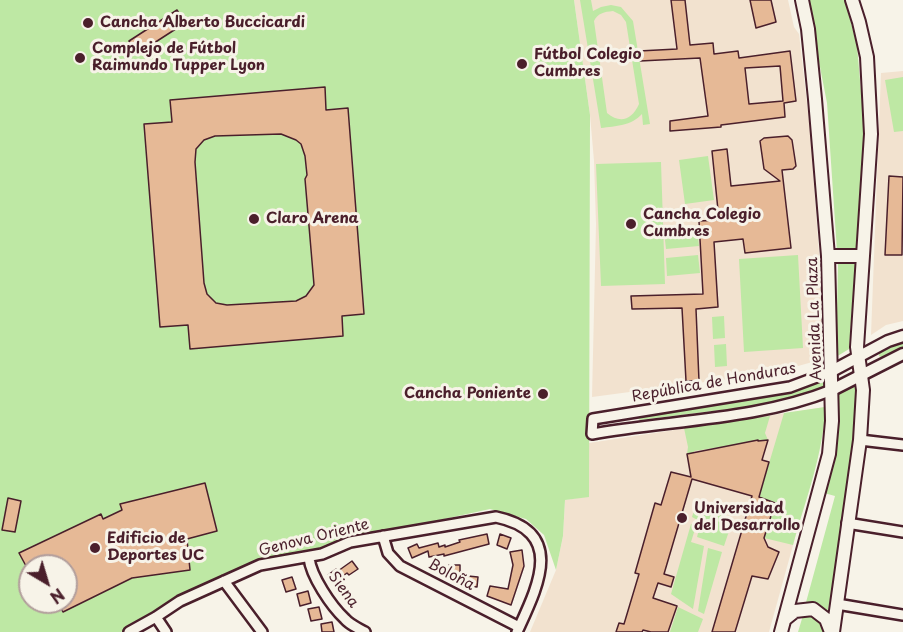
<!DOCTYPE html>
<html>
<head>
<meta charset="utf-8">
<style>
  body { margin:0 }
  #map { position:relative; width:903px; height:632px; overflow:hidden; background:#f7f3e8; font-family:"Playpen Sans",sans-serif }
  canvas { display:block }
  .north { position:absolute; left:18px; top:554px; width:60px; height:60px; box-sizing:border-box; background:#f7f3e8; border:2px solid #b29e9c; border-radius:50%; rotate:142deg; font-size:16px; font-weight:700; line-height:24px; text-align:center; color:#4a1f2b }
  .north::after { content:''; display:block; margin:auto; width:21px; height:27px; background:#4a1f2b; clip-path:polygon(50% 0,100% 100%,50% 72%,0 100%) }
</style>
</head>
<body>
<div id="map">
<canvas width="903" height="632"></canvas>
<div class="north">N</div>
</div>
<script>
const ctx = document.querySelector('canvas').getContext('2d');
ctx.lineJoin = 'round';
function fillPath(path, color) {
  ctx.fillStyle = color;
  ctx.fill(path, 'evenodd');
}
function trace(path, color, width, dash) {
  ctx.strokeStyle = color;
  ctx.lineWidth = width;
  ctx.lineCap = dash ? 'butt' : 'round';
  ctx.setLineDash(dash || []);
  ctx.stroke(path);
}
function drawText(font, color, halo, rows, align = 'center') {
  ctx.font = font + ' "Playpen Sans",sans-serif';
  ctx.lineWidth = 6;
  ctx.setLineDash([]);
  ctx.textBaseline = 'middle';
  ctx.strokeStyle = halo;
  ctx.fillStyle = color;
  for (const [text, x, y, turn = 0] of rows) {
    ctx.save();
    ctx.translate(x, y);
    ctx.rotate((+turn || 0) * Math.PI / 180);
    ctx.textAlign = isNaN(turn) ? turn : align;
    if (halo) ctx.strokeText(text, 0, 0);
    ctx.fillText(text, 0, 0);
    ctx.restore();
  }
}
const built = new Path2D(`
  M 574,0 L 788,0 L 794,27 L 799,34 L 810,130 L 820,267 L 822,353 L 816,361 L 773,373 L 592,397 L 596,224 L 594,161 L 590,115 Z
  M 903,71 L 903,321 L 886,325 L 871,335 L 881,73 Z
  M 825,407 L 824,424 L 813,473 L 769,632 L 530,632 L 556,570 L 563,536 L 565,500 L 589,496 L 589,443 Z`);
const green = new Path2D(`
  M 0,0 L 574,0 L 590,115 L 589,497 L 565,500 L 563,536 L 556,570 L 544,535 L 526,519 L 490,509 L 348,540 L 321,552 L 262,562 L 221,577 L 175,599 L 153,615 L 121,632 L 0,632 ZM 30,566 L 66,566 L 66,602 L 30,602 Z
  M 580,0 L 591,0 L 593,11 L 601,7 L 611,5 L 621,7 L 633,21 L 650,124 L 643,125 L 642,114 C 631,126 616,126 601,128 ZM 613,11 L 621,15 L 626,22 L 639,104 C 632,120 620,124 607,113 L 594,21 C 598,13 604,12 613,11 Z
  M 807,0 L 845,0 L 857,46 L 865,137 L 849,349 L 836,357 L 838,266 L 827,103 Z
  M 903,77 L 903,131 L 894,132 L 885,80 Z
  M 708,156 L 714,200 L 685,204 L 679,160 Z
  M 661,162 L 665,284 L 601,286 L 596,164 Z
  M 697,228 L 699,246 L 666,249 L 664,231 Z
  M 698,255 L 700,273 L 667,276 L 666,258 Z
  M 798,255 L 803,348 L 744,352 L 739,259 Z
  M 724,316 L 725,338 L 713,339 L 712,317 Z
  M 903,341 L 903,348 L 881,357 L 879,356 L 879,351 Z
  M 726,344 L 727,366 L 715,367 L 714,345 Z
  M 826,380 L 826,388 L 770,404 L 640,420 L 637,418 L 638,414 L 775,394 Z
  M 858,380 C 856,459 843,537 827,614 L 805,606 L 835,496 L 824,493 L 837,392 Z
  M 825,407 C 824,453 805,501 793,545 L 764,538 L 775,503 L 759,497 L 784,413 Z
  M 770,416 L 765,433 L 768,440 L 694,451 L 694,453 L 687,454 L 688,447 L 684,428 Z
  M 695,507 L 733,519 L 724,546 L 697,537 L 701,522 L 692,517 Z
  M 691,524 L 696,526 L 691,542 L 704,546 L 693,609 L 671,594 Z
  M 708,548 L 722,552 L 704,614 L 698,611 Z
  M 678,607 L 703,619 L 698,632 L 670,632 Z
  M 804,612 C 815,613 825,620 824,632 L 798,632 Z`);
const building = new Path2D(`
  M 671,0 L 685,0 L 690,45 L 713,43 L 714,54 L 738,51 L 739,58 L 790,51 L 796,101 L 784,103 L 785,117 L 721,125 L 721,127 L 670,131 L 670,121 L 708,116 L 700,58 L 640,61 L 639,51 L 677,49 ZM 780,66 L 783,101 L 749,104 L 745,68 Z
  M 750,0 L 771,0 L 776,22 L 756,28 Z
  M 177,10 L 185,23 L 137,54 L 129,41 Z
  M 325,87 L 326,110 L 348,108 L 364,314 L 342,316 L 343,336 L 190,349 L 188,325 L 160,327 L 144,124 L 172,122 L 170,100 ZM 281,134 L 296,140 L 301,144 L 305,156 L 307,175 L 305,179 L 314,285 L 306,296 L 296,301 L 227,305 L 216,303 L 207,294 L 204,283 L 195,162 L 196,149 L 204,140 L 215,136 Z
  M 788,136 L 792,140 L 796,166 L 793,169 L 782,170 L 791,248 L 745,253 L 743,239 L 714,242 L 718,307 L 696,309 L 699,381 L 686,381 L 682,308 L 632,309 L 631,296 L 703,294 L 699,221 L 719,220 L 712,151 L 727,149 L 731,186 L 780,181 L 764,169 L 760,141 L 764,138 Z
  M 889,176 L 903,177 L 902,255 L 885,255 Z
  M 758,440 L 758,441 L 768,440 L 762,460 L 769,462 L 759,497 L 775,503 L 764,538 L 768,547 L 779,552 L 768,579 L 752,576 L 735,632 L 712,632 L 752,496 L 692,479 L 664,574 L 674,577 L 671,587 L 658,583 L 653,598 L 677,606 L 668,632 L 651,632 L 643,630 L 642,632 L 616,632 L 619,623 L 624,624 L 639,574 L 635,573 L 655,503 L 661,505 L 671,472 L 691,477 L 687,454 Z
  M 205,483 L 217,531 L 187,539 L 190,570 L 132,578 L 63,612 L 58,602 L 66,602 L 66,566 L 26,566 L 19,553 L 101,514 L 103,519 L 122,510 L 120,504 Z
  M 8,498 L 21,501 L 15,532 L 2,530 Z
  M 487,534 L 489,544 L 444,556 L 444,554 L 429,557 L 428,551 L 412,558 L 408,548 L 417,544 L 419,548 L 438,543 L 439,547 L 445,545 L 445,547 L 460,542 L 459,540 Z
  M 500,534 L 511,538 L 507,549 L 497,545 Z
  M 522,550 L 524,566 L 511,605 L 487,596 L 490,586 L 508,589 L 513,565 L 510,552 Z
  M 352,561 L 358,569 L 349,575 L 347,573 L 333,583 L 328,575 L 336,569 L 338,571 Z
  M 449,565 L 460,565 L 460,578 L 449,578 Z
  M 468,576 L 478,577 L 477,587 L 469,586 Z
  M 292,577 L 296,589 L 286,592 L 282,580 Z
  M 308,591 L 311,603 L 300,606 L 297,594 Z
  M 319,607 L 322,619 L 311,621 L 308,609 Z
  M 332,622 L 334,632 L 322,632 L 321,624 Z`);
const minor = new Path2D(`
  M 830,372 L 790,387 L 593,419 L 592,434 C 671,420 757,420 832,390
  M 860,440 L 903,445
  M 847,523 L 903,532
  M 383,536 L 388,553 L 400,566 L 519,627
  M 309,558 C 311,576 331,606 345,619 C 350,625 358,628 365,632
  M 224,581 L 262,632
  M 837,604 L 903,615
  M 156,617 L 166,632
  M 129,632 L 156,617 L 180,601 L 260,565 L 322,554 L 350,542 L 496,517 C 567,532 537,588 517,632`);
const tertiary = new Path2D(`
  M 830,372 L 888,341 L 903,336
  M 832,390 L 903,354`);
const secondary = new Path2D(`
  M 828,256 L 862,256
  M 785,619 L 795,611 L 813,609 L 826,619 L 831,632
  M 781,632 L 829,454 L 832,421 L 828,256 L 815,99 L 808,29 L 802,0
  M 833,632 L 860,440 L 863,390 L 857,347 L 871,134 L 867,57 L 859,22 L 852,0`);
const markers = [
  [88,23,6,"#4a1f2b"],
  [80,58,6,"#4a1f2b"],
  [522,64,6,"#4a1f2b"],
  [254,219,6,"#4a1f2b"],
  [631,224,6,"#4a1f2b"],
  [543,394,6,"#4a1f2b"],
  [682,518,6,"#4a1f2b"],
  [95,548,6,"#4a1f2b"]
];
const poiNames = [
  ["Cancha Alberto Buccicardi",100,23],
  ["Complejo de Fútbol",92,49],
  ["Raimundo Tupper Lyon",92,66],
  ["Fútbol Colegio",534,55],
  ["Cumbres",534,72],
  ["Cancha Colegio",643,215],
  ["Cumbres",643,232],
  ["Claro Arena",266,219],
  ["Cancha Poniente",531,394,"right"],
  ["Universidad",694,509],
  ["del Desarrollo",694,526],
  ["Edificio de",107,539],
  ["Deportes UC",107,556]
];
const streetNames = [
  ["Avenida La Plaza",815,319,-92],
  ["República de Honduras",714,383,-10],
  ["Genova Oriente",314,538,-14],
  ["Boloña",451,575,28],
  ["Siena",343,590,54]
];
fillPath(built, '#f2e2cf');
fillPath(green, '#bee8a4');
fillPath(building, '#e6b996');
trace(building, '#4a1f2b', 1.5);
trace(minor, '#4a1f2b', 14);
trace(tertiary, '#4a1f2b', 15);
trace(secondary, '#4a1f2b', 16);
trace(minor, '#f7f3e8', 9);
trace(tertiary, '#f7f3e8', 10);
trace(secondary, '#f7f3e8', 12);
for (const [x, y, r, color] of markers) {
  const dot = new Path2D();
  dot.arc(x, y, r, 0, 2 * Math.PI);
  ctx.fillStyle = color;
  ctx.fill(dot);
  trace(dot, '#f7f3e8', 2);
}
drawText('bold 15px', '#4a1f2b', '#f7f3e8', poiNames, 'left');
drawText('15px', '#4a1f2b', '#f7f3e8', streetNames);
</script>
</body>
</html>
